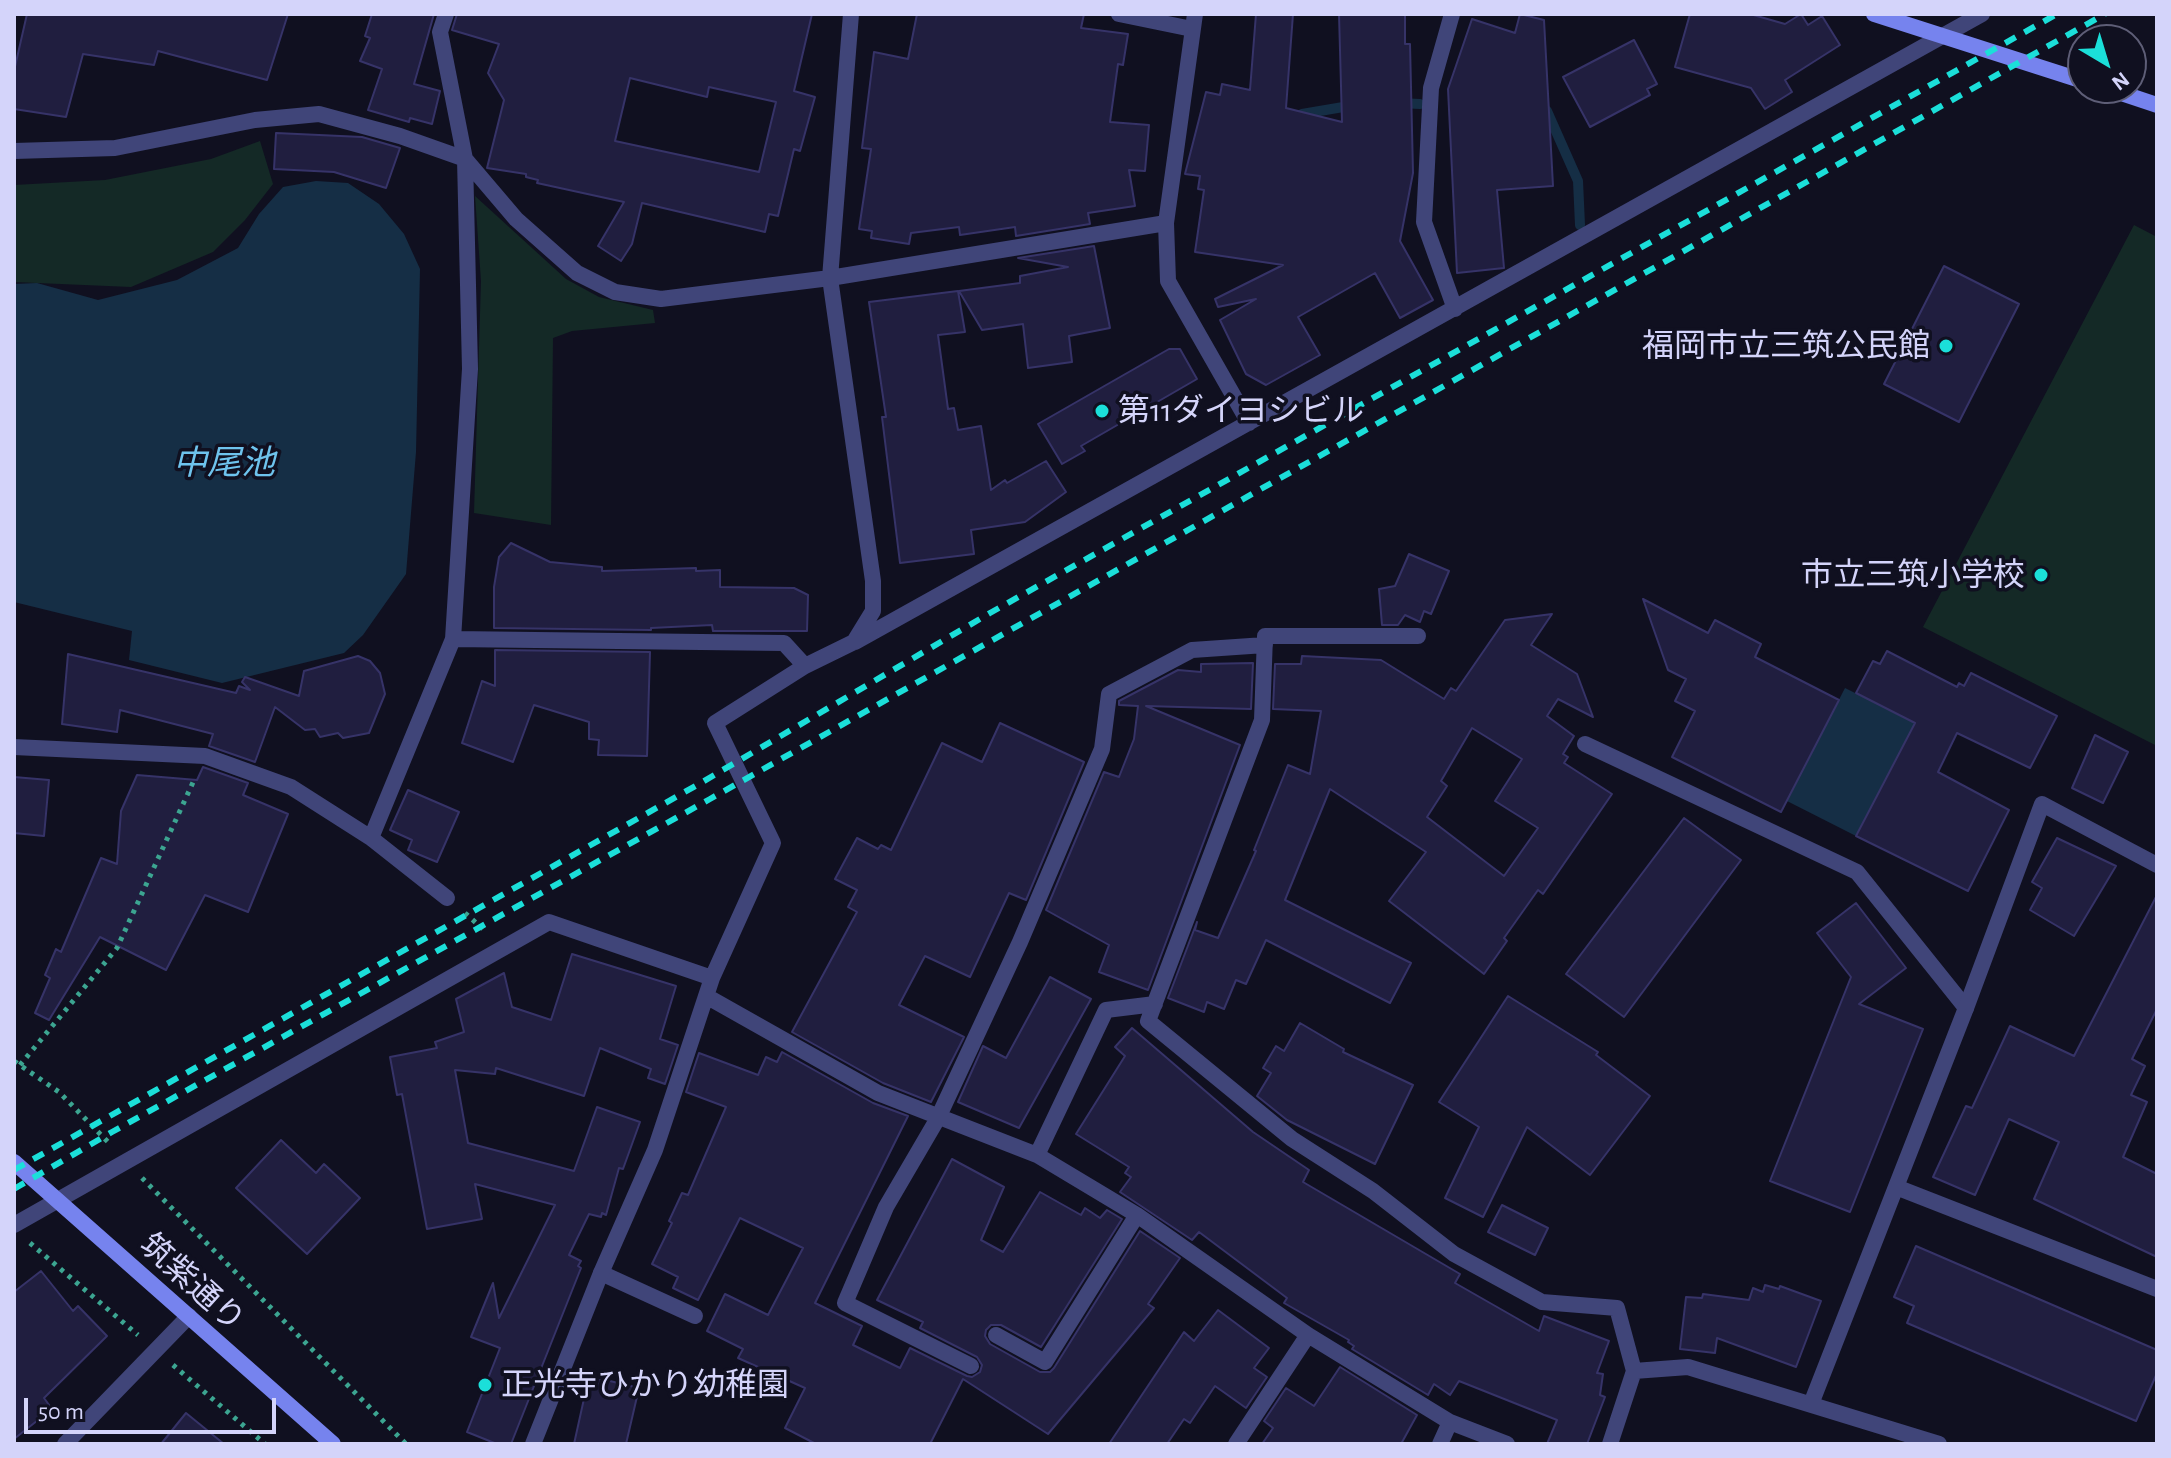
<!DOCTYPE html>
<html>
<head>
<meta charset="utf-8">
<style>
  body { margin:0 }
  #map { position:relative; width:2171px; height:1458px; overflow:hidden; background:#101020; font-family:"Alegreya Sans",sans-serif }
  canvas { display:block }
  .frame { position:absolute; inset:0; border:16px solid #d4d4fa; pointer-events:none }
  .north { position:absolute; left:2067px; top:24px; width:80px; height:80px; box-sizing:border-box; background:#101020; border:2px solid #5e5e77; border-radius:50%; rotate:142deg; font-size:22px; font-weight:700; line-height:32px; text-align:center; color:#d4d4fa }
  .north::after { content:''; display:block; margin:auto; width:28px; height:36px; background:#1bdfd9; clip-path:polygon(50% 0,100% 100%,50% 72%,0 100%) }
  .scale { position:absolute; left:24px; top:1398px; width:252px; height:36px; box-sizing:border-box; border:4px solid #d4d4fa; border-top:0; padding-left:10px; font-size:24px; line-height:28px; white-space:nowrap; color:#d4d4fa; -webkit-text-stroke:6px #101020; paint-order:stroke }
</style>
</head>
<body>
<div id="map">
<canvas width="2171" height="1458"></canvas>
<div class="frame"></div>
<div class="north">N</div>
<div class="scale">50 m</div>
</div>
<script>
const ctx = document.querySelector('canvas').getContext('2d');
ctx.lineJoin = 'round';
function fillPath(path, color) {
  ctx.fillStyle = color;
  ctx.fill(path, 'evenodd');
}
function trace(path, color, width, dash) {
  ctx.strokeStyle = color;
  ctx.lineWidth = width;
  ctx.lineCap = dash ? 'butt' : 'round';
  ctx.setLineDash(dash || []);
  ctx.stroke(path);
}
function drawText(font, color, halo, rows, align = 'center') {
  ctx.font = font + ' "Alegreya Sans","Noto Sans JP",sans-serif';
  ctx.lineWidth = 7;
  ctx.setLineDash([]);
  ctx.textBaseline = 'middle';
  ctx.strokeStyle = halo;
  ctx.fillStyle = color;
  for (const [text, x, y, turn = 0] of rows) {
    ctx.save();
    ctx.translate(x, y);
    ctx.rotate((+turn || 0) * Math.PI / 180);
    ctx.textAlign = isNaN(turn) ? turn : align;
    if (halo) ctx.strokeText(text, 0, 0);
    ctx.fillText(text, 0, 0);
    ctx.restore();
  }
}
const green = new Path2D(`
  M 260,141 L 273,184 L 245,220 L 213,252 L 131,287 L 14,282 L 14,185 L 105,180 L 211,159 Z
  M 475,196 L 566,279 L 599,297 L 653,310 L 655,323 L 572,331 L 553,338 L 551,525 L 474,513 L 481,281 Z
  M 2134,225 L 2157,237 L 2157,746 L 1923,627 Z`);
const water = new Path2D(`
  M 316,181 L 348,183 L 379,204 L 404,234 L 420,269 L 416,452 L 406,574 L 363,635 L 344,653 L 222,683 L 129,660 L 132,631 L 14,602 L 14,284 L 37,283 L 98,300 L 177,280 L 238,248 L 259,214 L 283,187 Z
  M 1845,688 L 1915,723 L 1856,836 L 1787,801 Z`);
const stream = new Path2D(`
  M 1399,103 L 1420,104
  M 1539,113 L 1547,111 L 1578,181 L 1580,225
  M 1302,114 L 1355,105`);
const building = new Path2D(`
  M 27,14 L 288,14 L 267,80 L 158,51 L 154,65 L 83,54 L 66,117 L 14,109 L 14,71 Z
  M 372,14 L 434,14 L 414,84 L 440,91 L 432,124 L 410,118 L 409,122 L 368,110 L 382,69 L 360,61 L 370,38 L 365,36 Z
  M 457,14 L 812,14 L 794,91 L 815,97 L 800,151 L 794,149 L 778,216 L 769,214 L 765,232 L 642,203 L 632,244 L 621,261 L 598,246 L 624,202 L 537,183 L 538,180 L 526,177 L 526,174 L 487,168 L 504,100 L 488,73 L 499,44 L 452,30 ZM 630,78 L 707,97 L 709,87 L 776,102 L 759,172 L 615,141 Z
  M 917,14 L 1084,14 L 1081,28 L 1128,34 L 1123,65 L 1118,64 L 1110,122 L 1149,125 L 1145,171 L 1129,170 L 1135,206 L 1088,213 L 1090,224 L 1016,236 L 1015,227 L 960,235 L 959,227 L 911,233 L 909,244 L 871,238 L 872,231 L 859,229 L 871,149 L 862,148 L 874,52 L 908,59 Z
  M 1256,14 L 1293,14 L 1286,108 L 1342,122 L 1339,14 L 1405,14 L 1405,44 L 1410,44 L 1413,173 L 1400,241 L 1433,300 L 1400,318 L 1375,273 L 1298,317 L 1320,355 L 1266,385 L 1246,374 L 1220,320 L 1256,299 L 1218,307 L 1215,299 L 1283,265 L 1195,252 L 1204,190 L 1198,189 L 1200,176 L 1185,174 L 1206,92 L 1220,95 L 1222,84 L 1250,90 Z
  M 1520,14 L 1544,20 L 1553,186 L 1497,190 L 1504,268 L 1457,273 L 1448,89 L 1472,19 L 1515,33 Z
  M 1690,14 L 1750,14 L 1785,24 L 1801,14 L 1808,25 L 1822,16 L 1840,45 L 1785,80 L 1792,92 L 1765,109 L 1751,88 L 1675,67 Z
  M 1634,40 L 1657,84 L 1647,89 L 1650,95 L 1590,127 L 1563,77 Z
  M 276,133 L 362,137 L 400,148 L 386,188 L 334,172 L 274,169 Z
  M 1094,246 L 1110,328 L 1069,336 L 1072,362 L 1028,368 L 1023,324 L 982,330 L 959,291 L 1020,283 L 1020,276 L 1068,267 L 1018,258 Z
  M 1944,266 L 2019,304 L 1959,422 L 1884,384 Z
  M 958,291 L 965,332 L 938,335 L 948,409 L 954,408 L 958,430 L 981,426 L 991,490 L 1005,480 L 1007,483 L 1046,461 L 1066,492 L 1025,522 L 971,530 L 974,554 L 900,563 L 882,417 L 886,417 L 869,302 Z
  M 1169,349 L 1180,349 L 1197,379 L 1081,446 L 1085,451 L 1062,464 L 1038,424 Z
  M 511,543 L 550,562 L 602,567 L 602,571 L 696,568 L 696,571 L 720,570 L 720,587 L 794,588 L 808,595 L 807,631 L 713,631 L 712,625 L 651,628 L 651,630 L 494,628 L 494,587 L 499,557 Z
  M 1409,554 L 1449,571 L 1431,614 L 1424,611 L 1420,622 L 1405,615 L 1398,625 L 1382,625 L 1379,589 L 1395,586 Z
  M 1643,599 L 1708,633 L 1715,620 L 1761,644 L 1755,657 L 1839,700 L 1781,812 L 1672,757 L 1695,711 L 1675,701 L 1686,679 L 1668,670 Z
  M 1552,614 L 1531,645 L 1577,674 L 1593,717 L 1558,699 L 1547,716 L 1574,736 L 1563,754 L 1568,757 L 1564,763 L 1612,794 L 1543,894 L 1538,890 L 1504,938 L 1507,941 L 1484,974 L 1389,901 L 1426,852 L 1330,789 L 1285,900 L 1411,963 L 1390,1003 L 1266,940 L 1246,984 L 1236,980 L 1224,1009 L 1207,1002 L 1204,1012 L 1168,998 L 1197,922 L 1195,930 L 1218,938 L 1256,851 L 1254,850 L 1288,765 L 1310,774 L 1321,711 L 1273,709 L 1275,664 L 1301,664 L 1302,656 L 1381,660 L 1444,699 L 1451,688 L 1456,691 L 1505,620 ZM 1472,728 L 1522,759 L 1495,801 L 1538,828 L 1504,876 L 1427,817 L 1447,786 L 1441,781 Z
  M 495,650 L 650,652 L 647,756 L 598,755 L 599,740 L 589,739 L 589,722 L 534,705 L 513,762 L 462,743 L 482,681 L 495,686 Z
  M 1887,651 L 1957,687 L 1959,683 L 1964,686 L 1971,673 L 2057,716 L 2030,768 L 1957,733 L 1938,772 L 2009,810 L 1968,891 L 1856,836 L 1915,723 L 1856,693 L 1873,661 L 1880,664 Z
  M 68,654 L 236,693 L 239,686 L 250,690 L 242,682 L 245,677 L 299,696 L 304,671 L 358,656 L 370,661 L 380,673 L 385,694 L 369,733 L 343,738 L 338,733 L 320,737 L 315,729 L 305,730 L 275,707 L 255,762 L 209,746 L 213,734 L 120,710 L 117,732 L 62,724 Z
  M 1253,663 L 1251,709 L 1146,706 L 1240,745 L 1148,990 L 1099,972 L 1109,945 L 1046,910 L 1104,772 L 1119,777 L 1134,739 L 1138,706 L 1119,705 L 1119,701 L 1178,670 L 1201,672 L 1201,664 Z
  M 1000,723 L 1084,762 L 1026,900 L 1009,893 L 970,977 L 925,956 L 899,1005 L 964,1037 L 931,1102 L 883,1083 L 792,1032 L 857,912 L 848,907 L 857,890 L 835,879 L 857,838 L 878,849 L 881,845 L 891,850 L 942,743 L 982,762 Z
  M 2095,735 L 2128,752 L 2103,803 L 2072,788 Z
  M 203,767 L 248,783 L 243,795 L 288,814 L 248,912 L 205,895 L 166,970 L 100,937 L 49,1020 L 35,1013 L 50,978 L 45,975 L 56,949 L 61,952 L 101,858 L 117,864 L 121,811 L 137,775 L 197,780 Z
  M 14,777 L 49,780 L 44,836 L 14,833 Z
  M 408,790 L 459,812 L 437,862 L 408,850 L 412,840 L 390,830 Z
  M 1684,818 L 1741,860 L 1624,1017 L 1566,974 Z
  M 2057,838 L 2116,866 L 2074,936 L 2030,910 L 2042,888 L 2032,882 Z
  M 2157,895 L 2157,1009 L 2132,1059 L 2145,1066 L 2131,1095 L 2147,1102 L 2123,1157 L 2157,1174 L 2157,1257 L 2034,1199 L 2059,1142 L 2009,1119 L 1975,1195 L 1933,1177 L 1966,1106 L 1972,1108 L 2010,1026 L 2074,1056 Z
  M 1856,903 L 1906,968 L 1859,1004 L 1923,1029 L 1850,1212 L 1770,1181 L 1851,977 L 1817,933 Z
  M 572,954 L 676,986 L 660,1039 L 678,1045 L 665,1084 L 648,1078 L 651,1069 L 600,1048 L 584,1096 L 496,1068 L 495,1074 L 455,1070 L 468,1143 L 574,1171 L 597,1107 L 640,1122 L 623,1169 L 619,1168 L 606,1215 L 602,1213 L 601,1217 L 589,1214 L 569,1255 L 581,1261 L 578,1266 L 581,1268 L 511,1444 L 497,1444 L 467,1432 L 500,1348 L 471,1337 L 493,1283 L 499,1318 L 555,1205 L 475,1184 L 482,1219 L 427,1229 L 402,1094 L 397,1095 L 390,1057 L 437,1048 L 435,1042 L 464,1032 L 456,999 L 504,973 L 512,1007 L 551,1020 Z
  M 1050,977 L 1091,999 L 1019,1128 L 958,1102 L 983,1046 L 1006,1058 Z
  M 1508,996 L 1598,1052 L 1596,1055 L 1650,1096 L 1590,1175 L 1527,1127 L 1483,1217 L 1445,1198 L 1479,1127 L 1439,1102 Z
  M 1300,1023 L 1344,1049 L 1343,1052 L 1413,1085 L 1375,1164 L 1287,1120 L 1257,1096 L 1271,1073 L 1263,1068 L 1276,1046 L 1284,1051 Z
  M 1132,1028 L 1253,1132 L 1309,1170 L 1303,1182 L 1460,1274 L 1455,1283 L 1539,1331 L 1544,1316 L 1609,1341 L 1597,1373 L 1603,1374 L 1600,1395 L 1605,1397 L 1587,1444 L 1547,1444 L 1557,1420 L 1459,1381 L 1450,1395 L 1434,1384 L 1428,1395 L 1352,1349 L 1354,1346 L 1348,1342 L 1349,1340 L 1284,1303 L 1287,1298 L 1199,1232 L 1192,1240 L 1120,1192 L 1131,1177 L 1125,1173 L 1129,1167 L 1076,1134 L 1125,1056 L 1115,1047 Z
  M 782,1052 L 873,1103 L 908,1116 L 815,1303 L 862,1326 L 853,1345 L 900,1368 L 910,1348 L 967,1376 L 972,1377 L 980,1372 L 982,1365 L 977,1357 L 920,1328 L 923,1322 L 877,1300 L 952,1159 L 1004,1187 L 981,1240 L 1003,1252 L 1040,1192 L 1081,1215 L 1085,1208 L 1100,1218 L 1107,1210 L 1122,1219 L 1041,1347 L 1001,1325 L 991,1325 L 986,1330 L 985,1336 L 990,1344 L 1040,1372 L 1050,1372 L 1054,1368 L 1140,1231 L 1180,1258 L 1148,1304 L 1154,1308 L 1048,1434 L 963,1379 L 930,1444 L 816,1444 L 785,1428 L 805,1388 L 738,1358 L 743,1349 L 707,1331 L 725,1294 L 768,1315 L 803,1248 L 740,1218 L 698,1300 L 673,1288 L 678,1277 L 652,1264 L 672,1223 L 669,1221 L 682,1193 L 688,1195 L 726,1107 L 686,1092 L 699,1053 L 758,1075 L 766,1057 L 777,1062 Z
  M 281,1140 L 316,1173 L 324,1164 L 360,1198 L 307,1254 L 236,1188 Z
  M 1502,1205 L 1548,1228 L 1535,1255 L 1488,1232 Z
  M 1916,1246 L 2157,1350 L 2157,1373 L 2136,1421 L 1907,1323 L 1914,1306 L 1894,1297 Z
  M 41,1271 L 73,1311 L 78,1306 L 107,1336 L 44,1398 L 52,1409 L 14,1439 L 14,1292 Z
  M 1765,1285 L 1779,1289 L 1780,1286 L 1821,1301 L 1796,1367 L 1717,1338 L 1715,1353 L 1680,1349 L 1686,1297 L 1702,1298 L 1703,1294 L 1749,1300 L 1753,1288 L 1763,1292 Z
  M 1218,1310 L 1269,1348 L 1254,1368 L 1267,1377 L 1246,1408 L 1215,1386 L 1190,1423 L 1184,1419 L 1167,1444 L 1109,1444 L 1184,1332 L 1194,1341 Z
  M 1340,1367 L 1417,1415 L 1401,1444 L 1262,1444 L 1273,1428 L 1264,1421 L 1286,1388 L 1314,1406 Z
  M 589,1376 L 639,1388 L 626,1444 L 574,1444 Z
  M 186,1413 L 224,1444 L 161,1444 Z`);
const path = new Path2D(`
  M 465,913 L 484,930
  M 14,1061 L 59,1092 L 110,1144
  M 20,1065 L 117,948 L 195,778
  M 142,1178 L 406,1444
  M 30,1243 L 138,1335
  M 173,1365 L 265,1444`);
const lane = new Path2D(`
  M 1585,744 L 1857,872 L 1966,1008
  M 601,1273 L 695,1316`);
const street = new Path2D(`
  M 1119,14 L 1192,29
  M 1195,14 L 1166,223 L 1168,281 L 1249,423
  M 1452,14 L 1431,88 L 1424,222 L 1455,309
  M 14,151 L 115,148 L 255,120 L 319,114 L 400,136 L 465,159 L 516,219 L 577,273 L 615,292 L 661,299 L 830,278 L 1166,223
  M 1418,636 L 1265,636 L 1262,720 L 1148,1021 L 1292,1139 L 1373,1191 L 1454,1254 L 1542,1302 L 1617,1308 L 1634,1371
  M 453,639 L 784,643 L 805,666
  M 855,642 L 1982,14
  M 14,747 L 205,756 L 291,787 L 371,838 L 447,898
  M 371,838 L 453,639 L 470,369 L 465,159 L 440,32 L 446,14
  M 706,996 L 878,1093 L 1037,1155 L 1137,1215 L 1308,1335 L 1450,1422 L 1507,1444
  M 1037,1155 L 1106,1010 L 1155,1004
  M 1896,1187 L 2157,1289
  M 14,1225 L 549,922 L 712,978
  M 996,1335 L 1045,1362 L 1137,1215
  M 971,1366 L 845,1303 L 886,1207 L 938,1118 L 1020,942 L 1102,749 L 1109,694 L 1192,650 L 1265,645
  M 1811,1404 L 1966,1008 L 2042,804 L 2157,865
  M 65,1444 L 189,1316
  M 533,1444 L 601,1273 L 655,1150 L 712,978 L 773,843 L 715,723 L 805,666 L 854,642 L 873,611 L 873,581 L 830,278 L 851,14
  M 1236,1444 L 1308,1335
  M 1440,1444 L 1450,1422
  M 1610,1444 L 1634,1371 L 1688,1367 L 1939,1444`);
const secondary = new Path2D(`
  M 1874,14 L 2083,81
  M 2106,88 L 2157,105
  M 14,1162 L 333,1444`);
const rail = new Path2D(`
  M 14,1170 L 699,784 L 990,613 L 2057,14
  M 14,1189 L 112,1132 L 710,799 L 2105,14`);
const markers = [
  [1946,346,8,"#1bdfd9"],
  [1102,411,8,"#1bdfd9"],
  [2041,575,8,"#1bdfd9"],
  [485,1385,8,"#1bdfd9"]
];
const poiNames = [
  ["福岡市立三筑公民館",1930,346],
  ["第11ダイヨシビル",1118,411,"left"],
  ["市立三筑小学校",2025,575],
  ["正光寺ひかり幼稚園",501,1385,"left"]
];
const streetNames = [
  ["筑紫通り",192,1283,42]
];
const waterNames = [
  ["中尾池",224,464]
];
fillPath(green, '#142926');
fillPath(water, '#152e45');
trace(stream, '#152e45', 10);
fillPath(building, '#201e3f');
trace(building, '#363368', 2);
trace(path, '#3ca591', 5, [4, 6]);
trace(lane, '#404579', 16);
trace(street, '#404579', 16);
trace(secondary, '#7683ee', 16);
trace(rail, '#1bdfd9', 6, [12, 10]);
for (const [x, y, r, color] of markers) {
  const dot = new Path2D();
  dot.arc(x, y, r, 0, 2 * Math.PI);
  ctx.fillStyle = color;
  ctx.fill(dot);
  trace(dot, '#101020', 3);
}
drawText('32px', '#d4d4fa', '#101020', poiNames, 'right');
drawText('32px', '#d4d4fa', '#101020', streetNames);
drawText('italic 34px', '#6ec3ed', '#101020', waterNames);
</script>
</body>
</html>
